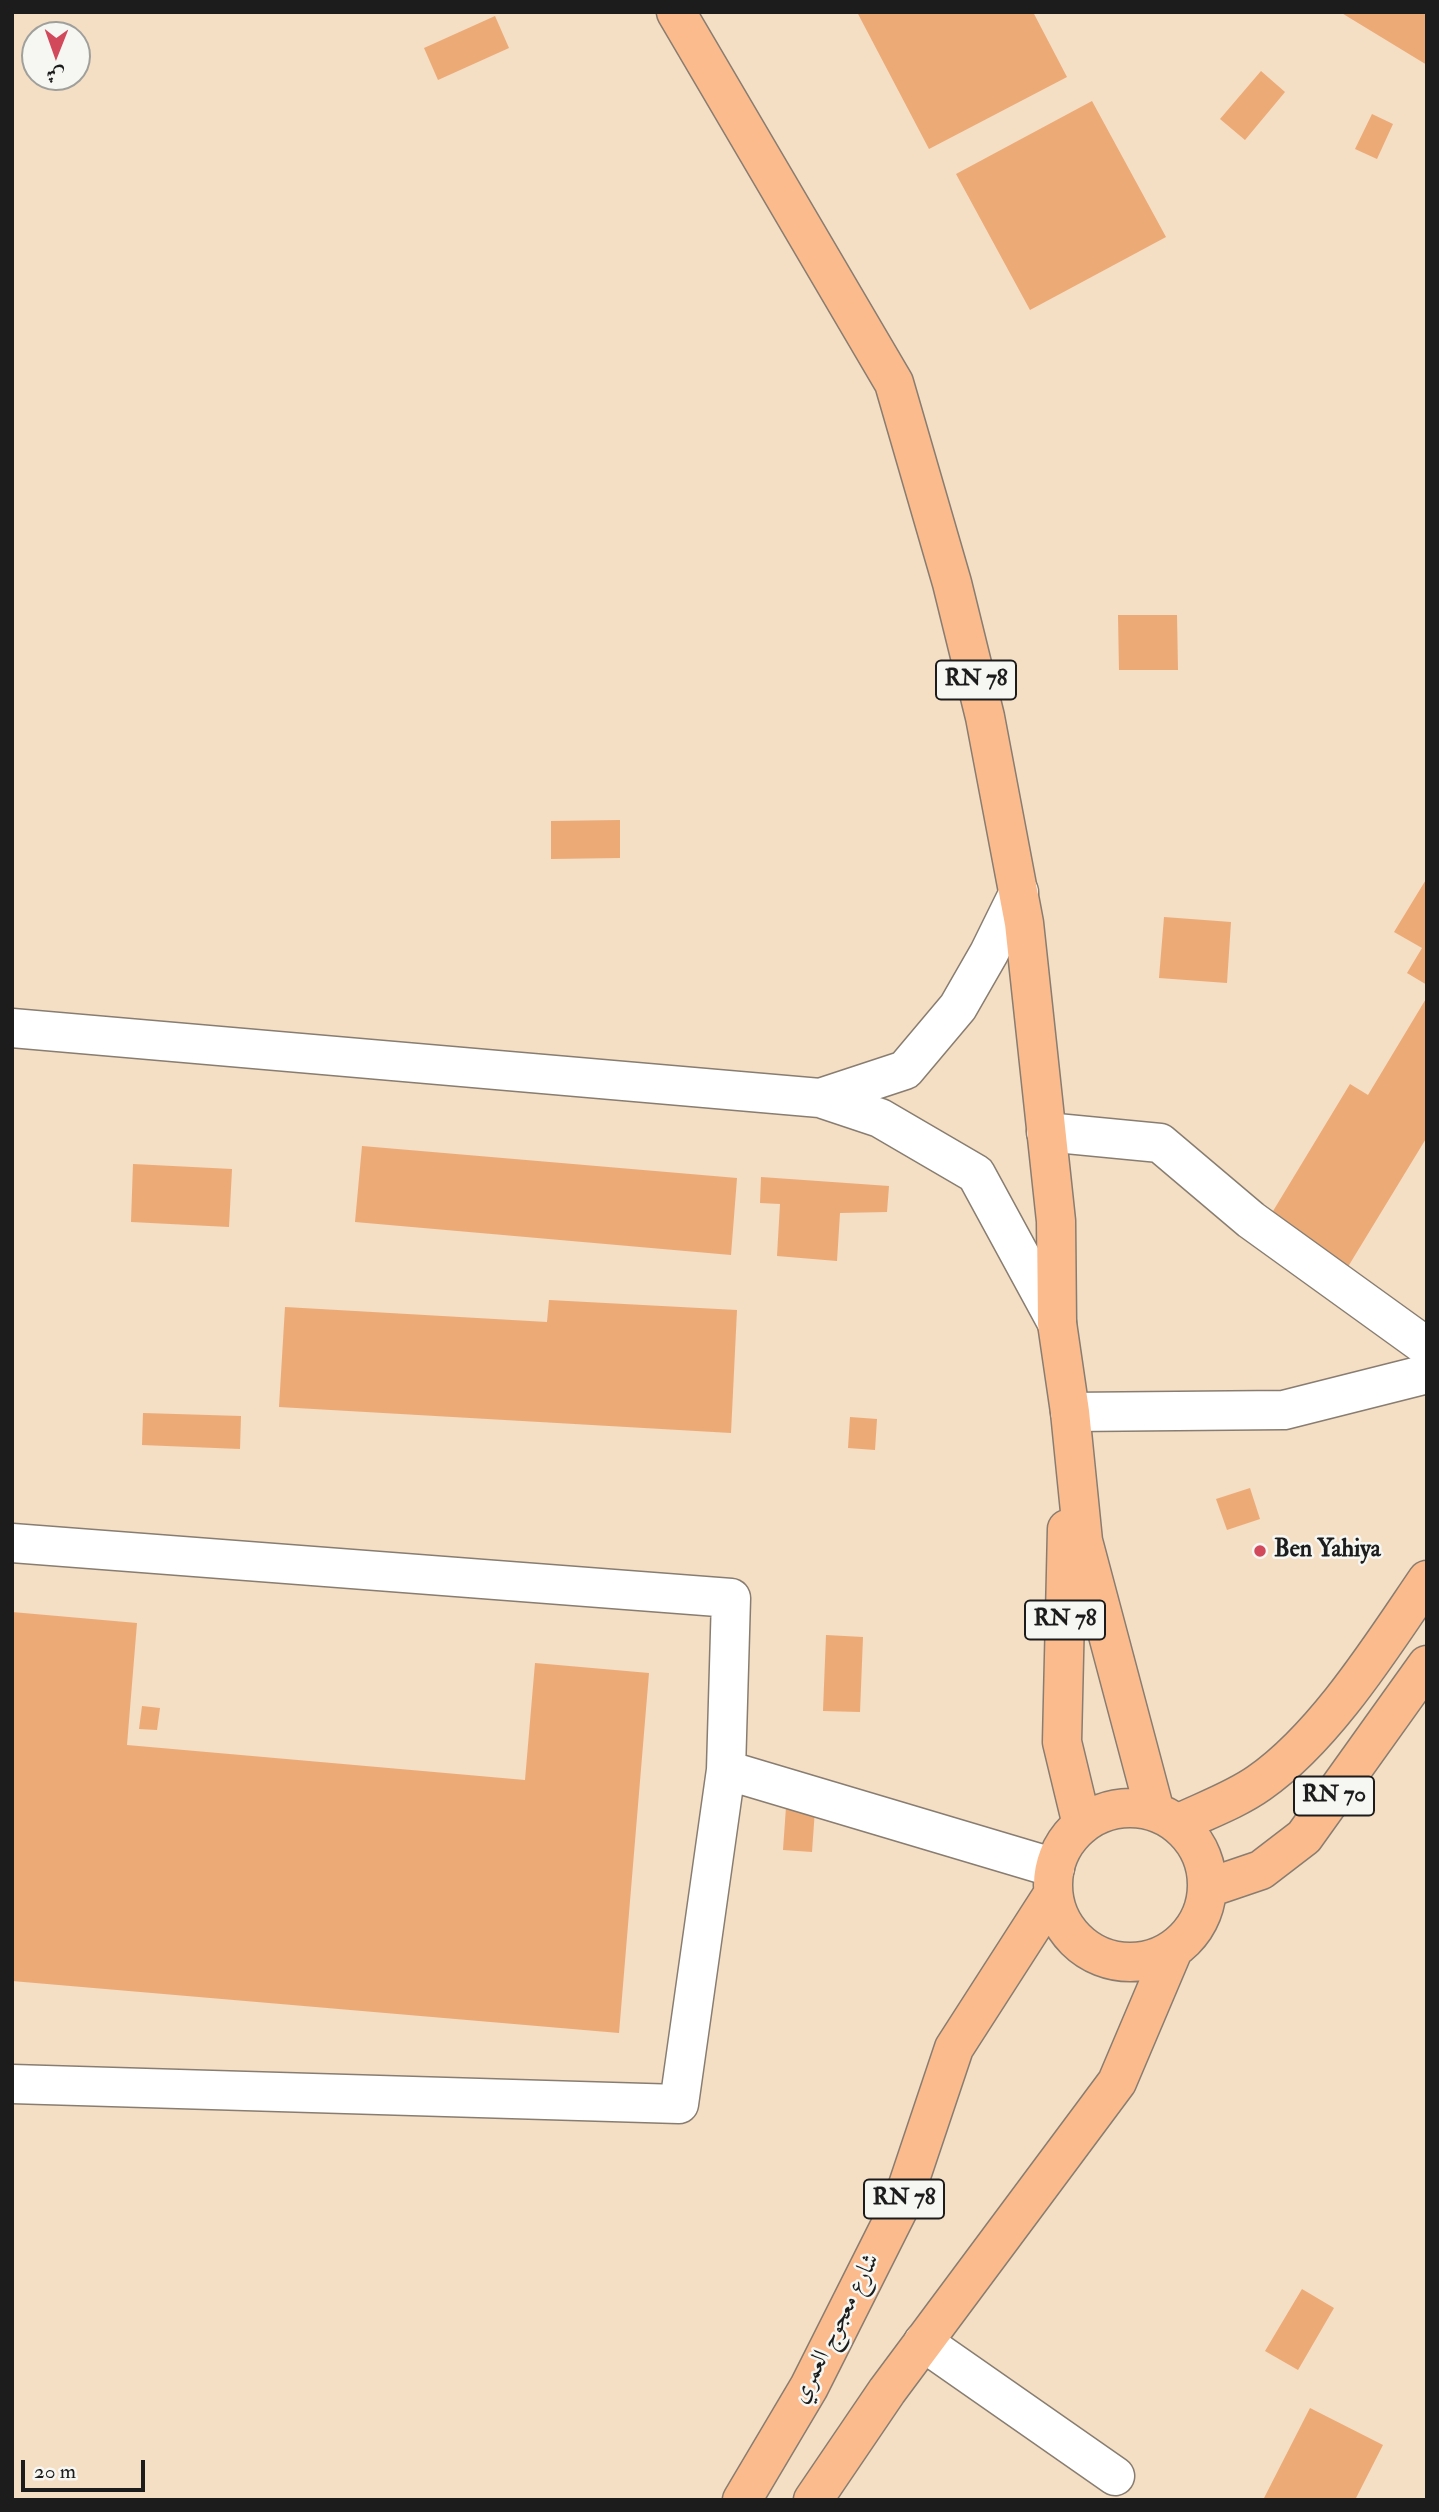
<!DOCTYPE html>
<html>
<head>
<meta charset="utf-8">
<style>
  body { margin:0 }
  #map { position:relative; width:1439px; height:2512px; overflow:hidden; background:#f4dec4; font-family:"IM FELL Double Pica",Amiri,serif }
  canvas { display:block }
  .frame { position:absolute; inset:0; border:14px solid #1c1c1c; pointer-events:none }
  .north { position:absolute; left:21px; top:21px; width:70px; height:70px; box-sizing:border-box; background:#f6f6f2; border:2px solid #9f9f9c; border-radius:50%; rotate:181deg; font-size:19px; font-weight:700; line-height:28px; text-align:center; color:#1c1c1c }
  .north::after { content:''; display:block; margin:auto; width:24px; height:32px; background:#d1495b; clip-path:polygon(50% 0,100% 100%,50% 72%,0 100%) }
  .scale { position:absolute; left:21px; top:2460px; width:124px; height:32px; box-sizing:border-box; border:4px solid #1c1c1c; border-top:0; padding-left:9px; font-size:21px; line-height:24px; white-space:nowrap; color:#1c1c1c; -webkit-text-stroke:5px #f6f6f2; paint-order:stroke }
</style>
</head>
<body>
<div id="map">
<canvas width="1439" height="2512"></canvas>
<div class="frame"></div>
<div class="north">ش</div>
<div class="scale">20 m</div>
</div>
<script>
const ctx = document.querySelector('canvas').getContext('2d');
ctx.lineJoin = 'round';
function fillPath(path, color) {
  ctx.fillStyle = color;
  ctx.fill(path, 'evenodd');
}
function trace(path, color, width, dash) {
  ctx.strokeStyle = color;
  ctx.lineWidth = width;
  ctx.lineCap = dash ? 'butt' : 'round';
  ctx.setLineDash(dash || []);
  ctx.stroke(path);
}
function drawText(font, color, halo, rows, align = 'center') {
  ctx.font = font + ' "IM FELL Double Pica",Amiri,serif';
  ctx.lineWidth = 5;
  ctx.setLineDash([]);
  ctx.textBaseline = 'middle';
  ctx.strokeStyle = halo;
  ctx.fillStyle = color;
  for (const [text, x, y, turn = 0] of rows) {
    ctx.save();
    ctx.translate(x, y);
    ctx.rotate((+turn || 0) * Math.PI / 180);
    ctx.textAlign = isNaN(turn) ? turn : align;
    if (halo) ctx.strokeText(text, 0, 0);
    ctx.fillText(text, 0, 0);
    ctx.restore();
  }
}
const building = new Path2D(`
  M 857,12 L 1033,12 L 1067,77 L 929,149 Z
  M 1340,12 L 1427,12 L 1427,65 Z
  M 495,16 L 509,48 L 438,80 L 424,48 Z
  M 1261,71 L 1285,92 L 1245,140 L 1220,119 Z
  M 1092,101 L 1166,237 L 1030,310 L 956,174 Z
  M 1372,114 L 1393,124 L 1377,159 L 1355,149 Z
  M 1118,615 L 1177,615 L 1178,670 L 1119,670 Z
  M 620,820 L 620,858 L 551,859 L 551,821 Z
  M 1427,878 L 1427,985 L 1407,973 L 1422,948 L 1394,932 Z
  M 1164,917 L 1231,922 L 1227,983 L 1159,978 Z
  M 1427,997 L 1427,1137 L 1346,1270 L 1267,1221 L 1350,1084 L 1368,1095 Z
  M 362,1146 L 737,1178 L 731,1255 L 355,1222 Z
  M 133,1164 L 232,1169 L 229,1227 L 131,1222 Z
  M 761,1177 L 889,1186 L 887,1212 L 840,1213 L 837,1261 L 777,1256 L 780,1204 L 760,1203 Z
  M 549,1300 L 737,1310 L 731,1433 L 279,1407 L 285,1307 L 547,1322 Z
  M 143,1413 L 241,1416 L 240,1449 L 142,1445 Z
  M 850,1417 L 877,1419 L 875,1450 L 848,1448 Z
  M 1250,1488 L 1260,1519 L 1227,1530 L 1216,1499 Z
  M 12,1612 L 137,1623 L 127,1745 L 525,1780 L 535,1663 L 649,1673 L 619,2033 L 12,1981 Z
  M 826,1635 L 863,1637 L 860,1712 L 823,1711 Z
  M 142,1706 L 160,1708 L 157,1730 L 139,1729 Z
  M 786,1807 L 815,1809 L 812,1852 L 783,1850 Z
  M 1302,2289 L 1334,2308 L 1298,2370 L 1265,2351 Z
  M 1310,2408 L 1383,2445 L 1355,2500 L 1263,2500 Z`);
const minor = new Path2D(`
  M 1019,892 L 989,953 L 958,1007 L 905,1070 L 820,1098 L 880,1118 L 976,1174 L 1057,1323
  M 12,1028 L 820,1098
  M 1046,1132 L 1160,1143 L 1251,1220 L 1427,1347
  M 1070,1412 L 1284,1410 L 1427,1374
  M 12,1543 L 731,1598 L 726,1770 L 679,2104 L 12,2084
  M 726,1770 L 1055,1868
  M 923,2342 L 1115,2476`);
const major = new Path2D(`
  M 676,12 L 894,383 L 952,583 L 985,717 L 1024,923 L 1056,1221 L 1057,1323 L 1070,1412 L 1083,1541 L 1155,1812
  M 1067,1529 L 1062,1742 L 1082,1825
  M1053 1885a77 77 0 1 1 154 0a77 77 0 1 1-154 0Z
  M 1177,1824 C 1204,1811 1235,1800 1259,1783 C 1325,1737 1382,1646 1427,1580
  M 1208,1888 L 1261,1870 L 1304,1837 L 1427,1665
  M 742,2500 L 809,2387 L 903,2200 L 954,2048 L 1053,1894
  M 813,2500 L 887,2391 L 1117,2082 L 1173,1950`);
const markers = [
  [1260,1551,7,"#d1495b"]
];
const shields = [
  [976,680,80],
  [1065,1620,80],
  [1334,1796,80],
  [904,2199,80]
];
const shieldNames = [
  ["RN 78",976,680],
  ["RN 78",1065,1620],
  ["RN 70",1334,1796],
  ["RN 78",904,2199]
];
const poiNames = [
  ["Ben Yahiya",1274,1551]
];
const streetNames = [
  ["شارع معجوج العمري",837,2329,-63]
];
fillPath(building, '#ecaa77');
trace(minor, '#887d70', 41);
trace(major, '#887d70', 41);
trace(minor, '#fff', 38);
trace(major, '#fbbb8d', 38);
for (const [x, y, r, color] of markers) {
  const dot = new Path2D();
  dot.arc(x, y, r, 0, 2 * Math.PI);
  ctx.fillStyle = color;
  ctx.fill(dot);
  trace(dot, '#f6f6f2', 2.5);
}
for (const [x, y, w] of shields) {
  const box = new Path2D();
  box.roundRect(x - w / 2, y - 19.5, w, 39, 5);
  ctx.fillStyle = '#f6f6f2';
  ctx.fill(box);
  trace(box, '#1c1c1c', 2);
}
drawText('bold 23px', '#1c1c1c', null, shieldNames);
drawText('bold 24px', '#1c1c1c', '#f6f6f2', poiNames, 'left');
drawText('24px', '#1c1c1c', '#f6f6f2', streetNames);
</script>
</body>
</html>
